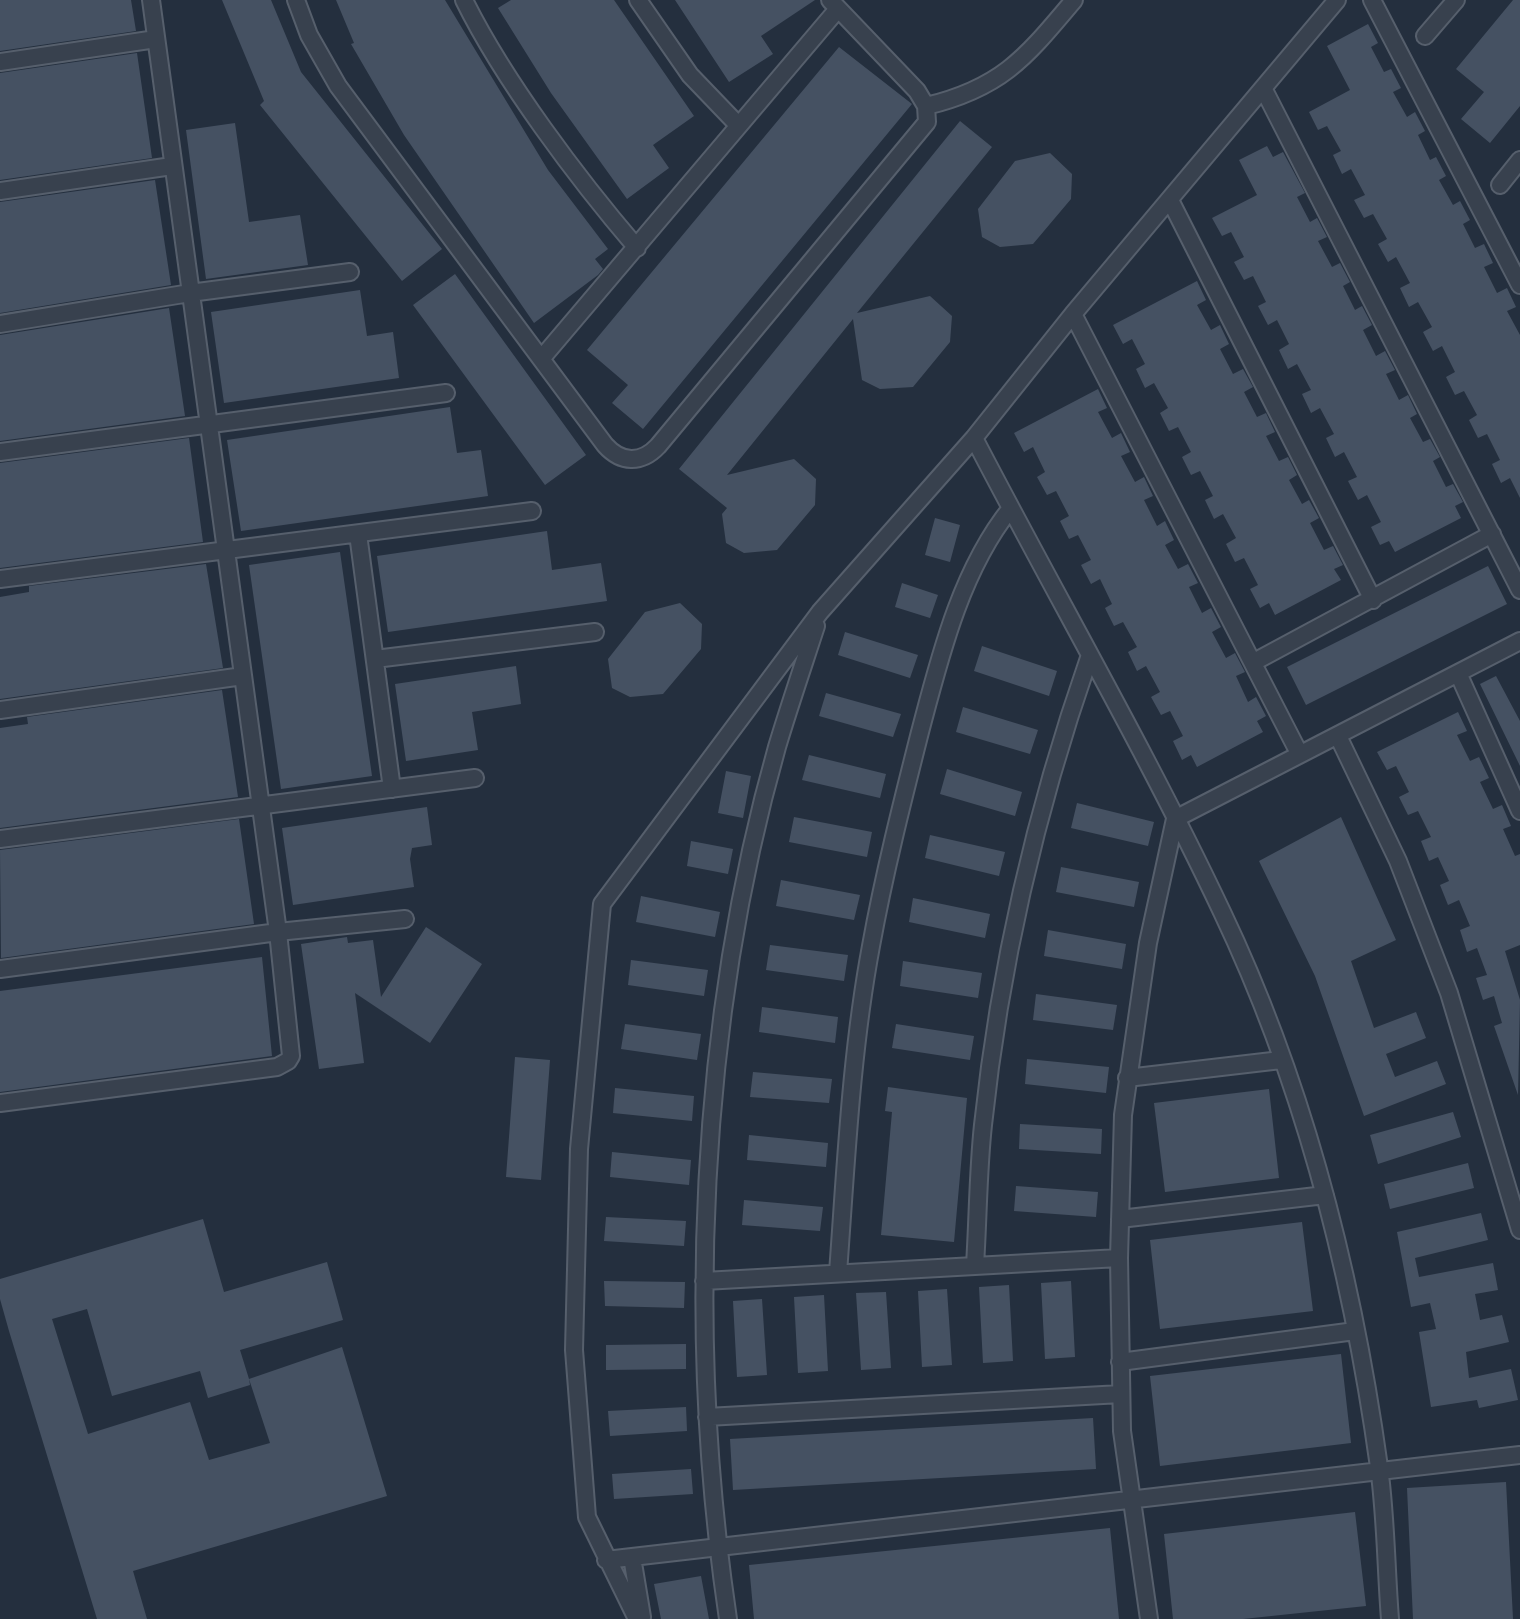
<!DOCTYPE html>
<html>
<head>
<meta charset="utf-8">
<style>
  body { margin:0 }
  canvas { display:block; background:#242f3e }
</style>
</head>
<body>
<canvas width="1520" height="1619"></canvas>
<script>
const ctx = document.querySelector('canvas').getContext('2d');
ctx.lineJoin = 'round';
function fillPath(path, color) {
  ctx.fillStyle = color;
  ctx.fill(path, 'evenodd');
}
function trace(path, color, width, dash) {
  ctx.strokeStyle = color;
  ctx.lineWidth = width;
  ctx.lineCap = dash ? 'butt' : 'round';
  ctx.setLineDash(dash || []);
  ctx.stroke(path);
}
const building = new Path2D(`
  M 0,0 L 131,0 L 136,31 L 0,51 Z
  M 222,0 L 271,0 L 301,72 L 442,249 L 402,281 L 260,105 L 264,101 Z
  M 336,0 L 445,0 L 548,170 L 608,249 L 595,259 L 603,269 L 598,275 L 534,323 L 404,135 L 351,44 L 354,43 Z
  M 511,0 L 614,0 L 694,116 L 653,145 L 669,168 L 627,199 L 551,93 L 498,8 Z
  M 675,0 L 815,0 L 761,36 L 773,54 L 729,82 Z
  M 1513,0 L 1520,0 L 1520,106 L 1490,143 L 1461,119 L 1484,92 L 1456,69 Z
  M 1368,24 L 1378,43 L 1371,47 L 1384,72 L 1391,69 L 1401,88 L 1393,92 L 1407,117 L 1415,112 L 1425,131 L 1418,135 L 1430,160 L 1436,157 L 1446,176 L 1439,180 L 1453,205 L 1460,201 L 1470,220 L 1463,224 L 1475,248 L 1484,244 L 1493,263 L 1484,267 L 1497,293 L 1507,288 L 1516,307 L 1507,311 L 1520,335 L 1520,498 L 1510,478 L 1501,483 L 1492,464 L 1500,460 L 1487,434 L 1478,438 L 1469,420 L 1477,415 L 1464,391 L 1455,395 L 1446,377 L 1455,372 L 1442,346 L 1433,351 L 1423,332 L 1432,327 L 1418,302 L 1409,307 L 1400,288 L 1410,283 L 1396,257 L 1388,262 L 1378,244 L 1387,239 L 1373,214 L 1364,218 L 1354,200 L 1365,195 L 1351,169 L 1342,174 L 1333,155 L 1341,151 L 1327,126 L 1318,130 L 1309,112 L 1350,90 L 1327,46 Z
  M 839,47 L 912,104 L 643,429 L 612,403 L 628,385 L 587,350 Z
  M 137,53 L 152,158 L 0,180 L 0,73 Z
  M 960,121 L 992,147 L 857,313 L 930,296 L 952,316 L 950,342 L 913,387 L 880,389 L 862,380 L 853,319 L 727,475 L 794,459 L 816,479 L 815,505 L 777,550 L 744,553 L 726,543 L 722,514 L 727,508 L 679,469 Z
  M 235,123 L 249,222 L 300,215 L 308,265 L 206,279 L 186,130 Z
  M 1267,146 L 1273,157 L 1283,152 L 1305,193 L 1297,197 L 1310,222 L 1317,218 L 1327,237 L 1318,241 L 1332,267 L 1340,263 L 1350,282 L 1343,286 L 1355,310 L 1362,306 L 1372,325 L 1363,330 L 1376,356 L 1385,351 L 1395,370 L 1386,374 L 1399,400 L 1408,395 L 1417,414 L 1410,418 L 1423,442 L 1430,439 L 1440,457 L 1433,461 L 1446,487 L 1453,484 L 1463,502 L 1455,506 L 1461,518 L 1395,552 L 1389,541 L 1380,545 L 1371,527 L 1381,522 L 1367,495 L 1358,500 L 1348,481 L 1357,477 L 1344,452 L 1335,457 L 1326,438 L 1334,434 L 1320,408 L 1311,413 L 1302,394 L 1311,390 L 1297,364 L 1288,369 L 1279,350 L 1289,344 L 1277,320 L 1268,325 L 1258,306 L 1266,302 L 1253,276 L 1244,280 L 1234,262 L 1244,257 L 1231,232 L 1222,236 L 1212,218 L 1257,195 L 1239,160 Z
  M 1050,153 L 1072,174 L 1071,199 L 1033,244 L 1000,247 L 982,237 L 978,209 L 1015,161 Z
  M 155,180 L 171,285 L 0,313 L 0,202 Z
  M 455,274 L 586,455 L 545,485 L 413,305 Z
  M 1197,281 L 1206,300 L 1197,305 L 1211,330 L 1220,325 L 1229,344 L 1220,349 L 1233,374 L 1243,369 L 1253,387 L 1244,392 L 1257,417 L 1266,413 L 1275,432 L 1266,436 L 1279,461 L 1288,457 L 1297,475 L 1289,480 L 1302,504 L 1309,500 L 1319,518 L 1310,523 L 1324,550 L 1333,546 L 1343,565 L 1334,569 L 1341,580 L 1275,615 L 1269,603 L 1260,608 L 1250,589 L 1258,585 L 1244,558 L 1235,562 L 1226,544 L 1236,538 L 1223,514 L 1214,519 L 1205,500 L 1213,496 L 1200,471 L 1191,475 L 1182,457 L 1191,452 L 1178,427 L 1169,431 L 1160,413 L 1168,408 L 1154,383 L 1145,388 L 1136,369 L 1145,364 L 1132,339 L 1123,344 L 1113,325 Z
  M 360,290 L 367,336 L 393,332 L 399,378 L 224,403 L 211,312 Z
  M 169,308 L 185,416 L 0,441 L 0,335 Z
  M 1098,389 L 1107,408 L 1098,412 L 1112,438 L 1121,433 L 1130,452 L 1121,456 L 1135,482 L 1144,477 L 1153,496 L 1144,500 L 1157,526 L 1165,521 L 1174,540 L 1165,545 L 1178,569 L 1188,564 L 1198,583 L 1189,587 L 1202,613 L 1211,608 L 1221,627 L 1212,632 L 1226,658 L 1235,653 L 1245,672 L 1236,676 L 1248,702 L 1256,697 L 1266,716 L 1257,721 L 1263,732 L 1197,767 L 1191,755 L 1182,760 L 1173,741 L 1183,736 L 1170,711 L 1161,715 L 1151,697 L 1160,692 L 1146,666 L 1137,671 L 1128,652 L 1137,647 L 1123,622 L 1114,626 L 1105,608 L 1112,604 L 1100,579 L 1091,584 L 1081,565 L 1091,560 L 1078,535 L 1069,539 L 1060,521 L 1069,516 L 1056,491 L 1047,495 L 1037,477 L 1045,472 L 1033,447 L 1024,452 L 1014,433 Z
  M 450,407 L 457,453 L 481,450 L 488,496 L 241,531 L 227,440 Z
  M 189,438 L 203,542 L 0,568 L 0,463 Z
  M 935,518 L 960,525 L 950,562 L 925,555 Z
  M 547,531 L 552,570 L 601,563 L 607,601 L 388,632 L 377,556 Z
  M 340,552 L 372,776 L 281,789 L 249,565 Z
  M 206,564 L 223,668 L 0,699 L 0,597 L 29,592 L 29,586 Z
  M 1488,566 L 1507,604 L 1306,705 L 1287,667 Z
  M 902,583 L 938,595 L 930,618 L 895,607 Z
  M 680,603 L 702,624 L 701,649 L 663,694 L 630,697 L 612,688 L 608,659 L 645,612 Z
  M 845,632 L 918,655 L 910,678 L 838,655 Z
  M 982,646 L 1057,671 L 1049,696 L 974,671 Z
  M 516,666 L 521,704 L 472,712 L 478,750 L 406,761 L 395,684 Z
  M 1496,676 L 1520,721 L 1520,766 L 1480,684 Z
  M 222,690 L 238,797 L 0,828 L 0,728 L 28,724 L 27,717 Z
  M 826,693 L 901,714 L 893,737 L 819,716 Z
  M 963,707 L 1038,730 L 1030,754 L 956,732 Z
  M 1458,712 L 1467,731 L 1457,735 L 1470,761 L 1479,757 L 1489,778 L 1480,782 L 1493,809 L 1502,805 L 1511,826 L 1503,829 L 1515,856 L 1520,854 L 1520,945 L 1505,951 L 1520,1000 L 1518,1095 L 1494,1026 L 1502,1023 L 1494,996 L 1483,1000 L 1476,978 L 1487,975 L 1477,948 L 1467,952 L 1460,930 L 1470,926 L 1459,900 L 1448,905 L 1440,885 L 1449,881 L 1438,857 L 1429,861 L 1421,841 L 1431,837 L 1418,811 L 1408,815 L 1399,797 L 1409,792 L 1396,766 L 1387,770 L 1377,752 Z
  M 809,755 L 886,774 L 880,798 L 802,780 Z
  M 947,769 L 1022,792 L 1015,816 L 940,794 Z
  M 726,771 L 751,776 L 743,818 L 718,813 Z
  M 1077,803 L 1154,822 L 1148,846 L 1071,828 Z
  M 427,807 L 432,845 L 412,848 L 410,859 L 414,887 L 293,905 L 282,828 Z
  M 794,817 L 872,832 L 867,857 L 789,842 Z
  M 1341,817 L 1396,940 L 1351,961 L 1374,1028 L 1416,1012 L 1426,1038 L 1386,1054 L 1395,1077 L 1437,1061 L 1446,1084 L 1364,1116 L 1315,976 L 1259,861 Z
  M 239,819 L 254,924 L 1,958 L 0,850 Z
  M 930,835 L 1005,852 L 999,876 L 925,858 Z
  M 691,841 L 733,849 L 728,874 L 687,866 Z
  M 1061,867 L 1139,882 L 1134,907 L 1056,892 Z
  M 781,880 L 860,895 L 854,920 L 776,906 Z
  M 641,896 L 720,912 L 715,937 L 636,922 Z
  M 913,898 L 990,914 L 985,938 L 909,922 Z
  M 426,927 L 482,964 L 430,1043 L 355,993 L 364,1063 L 319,1069 L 301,944 L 347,937 L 348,943 L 373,940 L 381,997 Z
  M 1048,930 L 1126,944 L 1122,969 L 1044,956 Z
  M 770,945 L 848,955 L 844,981 L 766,970 Z
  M 262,957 L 272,1056 L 0,1092 L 0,991 Z
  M 631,960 L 708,970 L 704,996 L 628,985 Z
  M 903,961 L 982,973 L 978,998 L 900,986 Z
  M 1036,994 L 1117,1005 L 1113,1030 L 1033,1020 Z
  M 762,1007 L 838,1017 L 835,1043 L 759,1032 Z
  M 625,1024 L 701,1034 L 697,1060 L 621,1049 Z
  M 896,1024 L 974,1036 L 970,1060 L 892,1048 Z
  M 515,1057 L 550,1060 L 541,1180 L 506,1177 Z
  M 1027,1059 L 1109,1067 L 1106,1093 L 1025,1084 Z
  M 753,1072 L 832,1079 L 829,1103 L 750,1097 Z
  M 888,1087 L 967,1098 L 954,1242 L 881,1235 L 892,1112 L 885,1111 Z
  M 615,1088 L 694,1096 L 692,1121 L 613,1113 Z
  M 1269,1089 L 1279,1178 L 1165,1192 L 1154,1103 Z
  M 1453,1112 L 1461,1137 L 1378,1164 L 1370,1135 Z
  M 1020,1124 L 1102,1129 L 1101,1154 L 1019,1149 Z
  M 749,1135 L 828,1143 L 826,1167 L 747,1160 Z
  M 612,1152 L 691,1160 L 689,1185 L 610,1177 Z
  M 1468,1163 L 1474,1188 L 1390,1209 L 1384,1184 Z
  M 1016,1186 L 1098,1192 L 1096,1217 L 1014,1211 Z
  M 744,1200 L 823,1207 L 820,1231 L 742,1225 Z
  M 1481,1213 L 1488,1240 L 1415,1258 L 1419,1277 L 1493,1263 L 1498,1290 L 1475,1294 L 1480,1320 L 1502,1315 L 1509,1342 L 1466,1352 L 1469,1378 L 1511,1369 L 1518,1400 L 1479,1408 L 1477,1400 L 1431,1407 L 1419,1332 L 1436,1329 L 1430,1303 L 1411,1307 L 1397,1232 Z
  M 606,1217 L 686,1221 L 684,1246 L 604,1241 Z
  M 203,1219 L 224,1292 L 327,1262 L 343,1320 L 240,1350 L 249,1379 L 342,1347 L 387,1496 L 133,1571 L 147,1619 L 97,1619 L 9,1331 L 0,1299 L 0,1279 ZM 87,1309 L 112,1396 L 200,1371 L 208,1398 L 250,1385 L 249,1379 L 270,1443 L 209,1460 L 190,1402 L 88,1434 L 52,1319 Z
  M 1302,1222 L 1313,1311 L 1160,1329 L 1150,1240 Z
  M 604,1281 L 685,1282 L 684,1308 L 605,1306 Z
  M 1071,1281 L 1075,1357 L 1045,1359 L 1041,1283 Z
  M 1009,1285 L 1013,1361 L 983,1363 L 979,1287 Z
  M 947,1289 L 952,1365 L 922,1367 L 918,1291 Z
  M 886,1292 L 891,1368 L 861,1370 L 856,1293 Z
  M 824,1295 L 828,1371 L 798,1373 L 794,1297 Z
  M 762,1299 L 767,1375 L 737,1377 L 733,1301 Z
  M 686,1344 L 686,1369 L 606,1370 L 606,1345 Z
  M 1341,1354 L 1351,1443 L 1160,1466 L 1150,1376 Z
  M 686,1407 L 687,1431 L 610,1436 L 608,1411 Z
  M 1093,1418 L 1096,1469 L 733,1490 L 730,1439 Z
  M 691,1469 L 693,1494 L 614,1499 L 612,1474 Z
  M 1506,1482 L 1513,1619 L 1413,1619 L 1407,1488 Z
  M 1355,1512 L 1366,1606 L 1243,1619 L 1173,1619 L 1164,1534 Z
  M 1110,1528 L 1119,1619 L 754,1619 L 749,1565 Z
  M 701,1576 L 709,1619 L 661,1619 L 654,1584 Z`);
const street = new Path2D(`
  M 296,0 L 309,35 L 338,86 L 605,445 C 621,463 641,464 658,446 L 927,122 L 926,106 L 917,91 L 830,0
  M 464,0 C 504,81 578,179 637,248
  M 638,0 L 690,75 L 738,125
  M 1372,0 L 1520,285
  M 1425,36 L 1456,0
  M 0,62 L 156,39
  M 1263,88 L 1520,590
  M 926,106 C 1002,88 1026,57 1074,0
  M 1500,185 L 1520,160
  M 0,191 L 172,166
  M 1170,200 L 1373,600
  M 1073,314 L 1299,753
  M 0,324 L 190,293 L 350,272
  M 541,359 L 837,10
  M 974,438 C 1056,596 1146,751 1222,912 C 1304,1084 1353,1279 1379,1467 C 1386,1517 1386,1569 1390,1619
  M 0,452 L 446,393
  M 358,534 L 392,789
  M 0,579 L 532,511
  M 375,659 L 595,632
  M 1254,662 L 1492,534
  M 1458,673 L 1520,811
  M 0,710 L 243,676
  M 1338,736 L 1398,861 L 1449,993 L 1520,1230
  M 0,839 L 475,778
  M 0,969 L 278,932 L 405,919
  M 1127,1078 L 1281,1060
  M 0,1103 L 277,1067 L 288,1061 L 291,1056 L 278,932 L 151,0
  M 1120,1219 L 1325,1195
  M 975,1265 C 978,1219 978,1171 983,1125 C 1000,964 1036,810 1089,658
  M 838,1273 C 846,1164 851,1053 871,946 C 884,874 902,803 920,732 C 940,656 961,570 1011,508
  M 704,1281 L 1119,1258
  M 1120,1362 L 1355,1331
  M 707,1417 L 1121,1394
  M 632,1557 L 642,1617
  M 606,1560 L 1520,1455
  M 637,1619 L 587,1517 L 574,1350 L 579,1149 L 602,904 L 820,612 L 974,438 L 1073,314 L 1337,0
  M 728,1619 C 686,1337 699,1022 777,747 C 789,707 803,666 816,626
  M 1149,1619 L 1122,1431 L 1119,1258 L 1123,1115 L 1148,943 L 1175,819 L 1520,641`);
fillPath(building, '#455162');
trace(street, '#565f6c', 20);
trace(street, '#38414e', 16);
</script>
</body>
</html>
